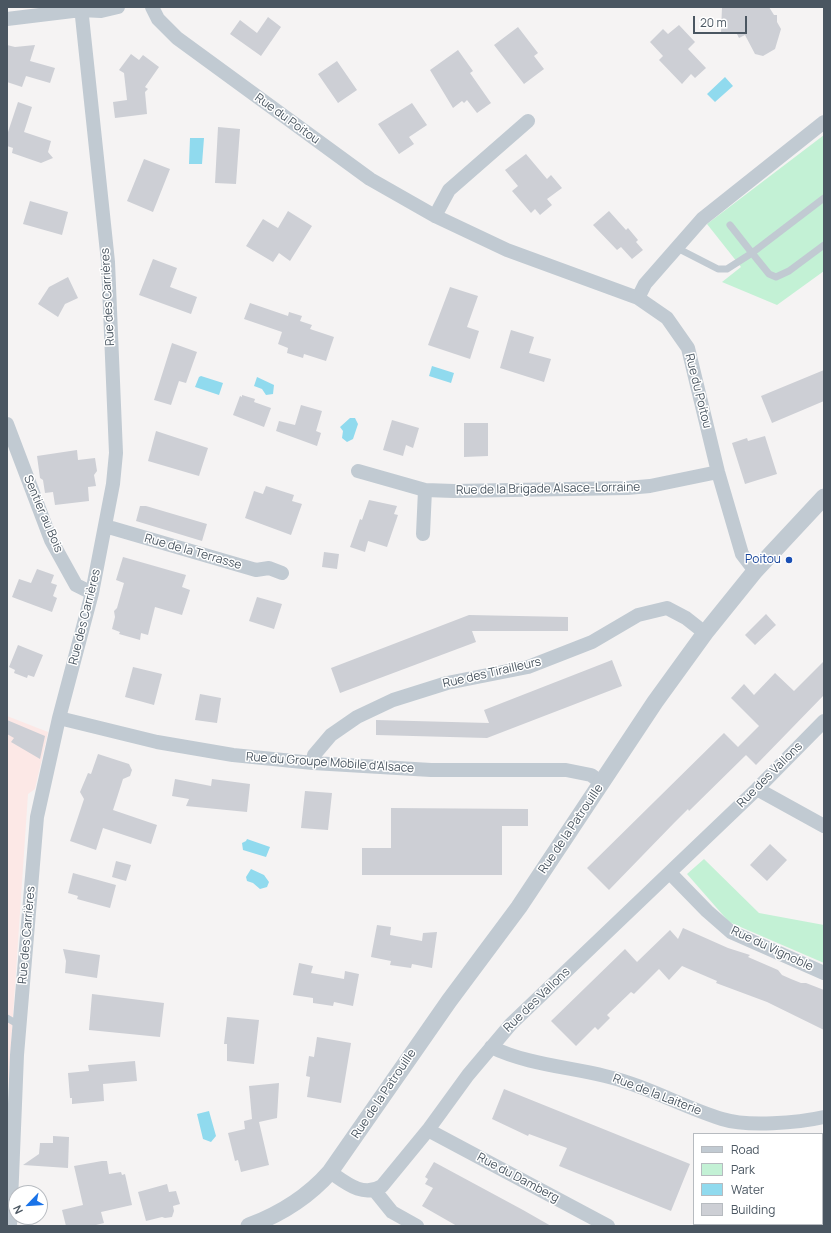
<!DOCTYPE html>
<html>
<head>
<meta charset="utf-8">
<style>
  body { margin:0 }
  #map { position:relative; width:831px; height:1233px; overflow:hidden; background:#f5f3f3; font-family:Manrope,sans-serif }
  canvas { display:block }
  .frame { position:absolute; inset:0; border:8px solid #4a5661; pointer-events:none }
  .legend { position:absolute; left:693px; top:1133px; width:130px; height:92px; box-sizing:border-box; background:#fff; border:1px solid #b7bbc0; margin:0; padding:5px 7px; list-style:none; font-size:12px; color:#4a5661 }
  .legend li { display:flex; align-items:center; gap:8px; height:20px }
  .legend b { width:20px; border:1px solid #b7bbc0 }
  .north { position:absolute; left:8px; top:1185px; width:40px; height:40px; box-sizing:border-box; background:#fff; border:1px solid #b7bbc0; border-radius:50%; rotate:245deg; font-size:11px; font-weight:700; line-height:16px; text-align:center; color:#4a5661 }
  .north::after { content:''; display:block; margin:auto; width:14px; height:18px; background:#1a73e8; clip-path:polygon(50% 0,100% 100%,50% 72%,0 100%) }
  .scale { position:absolute; left:693px; top:16px; width:54px; height:18px; box-sizing:border-box; border:2px solid #4a5661; border-top:0; padding-left:5px; font-size:12px; line-height:14px; white-space:nowrap; color:#4a5661; -webkit-text-stroke:3px #fff; paint-order:stroke }
</style>
</head>
<body>
<div id="map">
<canvas width="831" height="1233"></canvas>
<div class="frame"></div>
<ul class="legend">
<li><b style="height:5px;background:#c1cad2"></b>Road</li>
<li><b style="height:11px;background:#c3f1d5"></b>Park</li>
<li><b style="height:11px;background:#90daee"></b>Water</li>
<li><b style="height:11px;background:#cdcfd5"></b>Building</li>
</ul>
<div class="north">N</div>
<div class="scale">20 m</div>
</div>
<script>
const ctx = document.querySelector('canvas').getContext('2d');
ctx.lineJoin = 'round';
function fillPath(path, color) {
  ctx.fillStyle = color;
  ctx.fill(path, 'evenodd');
}
function trace(path, color, width, dash) {
  ctx.strokeStyle = color;
  ctx.lineWidth = width;
  ctx.lineCap = dash ? 'butt' : 'round';
  ctx.setLineDash(dash || []);
  ctx.stroke(path);
}
function drawText(font, color, halo, rows, align = 'center') {
  ctx.font = font + ' Manrope,sans-serif';
  ctx.lineWidth = 3;
  ctx.setLineDash([]);
  ctx.textBaseline = 'middle';
  ctx.strokeStyle = halo;
  ctx.fillStyle = color;
  for (const [text, x, y, turn = 0] of rows) {
    ctx.save();
    ctx.translate(x, y);
    ctx.rotate((+turn || 0) * Math.PI / 180);
    ctx.textAlign = isNaN(turn) ? turn : align;
    if (halo) ctx.strokeText(text, 0, 0);
    ctx.fillText(text, 0, 0);
    ctx.restore();
  }
}
const medical = new Path2D(`
  M 7,716 L 48,732 L 35,789 L 28,794 L 7,1104 Z`);
const green = new Path2D(`
  M 824,135 L 824,271 L 777,305 L 722,282 L 741,267 L 707,224 Z
  M 704,859 L 759,913 L 824,925 L 824,963 L 729,922 L 687,874 Z`);
const water = new Path2D(`
  M 725,77 L 733,86 L 715,102 L 707,94 Z
  M 190,138 L 204,138 L 202,164 L 189,164 Z
  M 432,366 L 454,373 L 451,383 L 429,376 Z
  M 201,376 L 223,383 L 219,395 L 195,387 L 199,377 Z
  M 257,377 L 274,385 L 273,394 L 266,395 L 262,389 L 254,386 Z
  M 350,418 L 355,418 L 358,424 L 353,439 L 347,442 L 342,438 L 343,431 L 340,427 Z
  M 247,839 L 270,847 L 266,857 L 243,850 L 242,843 L 246,841 Z
  M 251,869 L 264,875 L 269,882 L 267,887 L 260,889 L 253,883 L 247,881 L 246,877 Z
  M 209,1111 L 216,1136 L 211,1142 L 203,1139 L 197,1114 Z`);
const building = new Path2D(`
  M 722,7 L 769,7 L 774,15 L 777,15 L 777,22 L 781,29 L 775,49 L 763,56 L 755,54 L 745,35 L 739,38 L 736,32 L 721,32 Z
  M 268,17 L 281,27 L 261,56 L 230,34 L 240,20 L 257,33 Z
  M 679,25 L 695,42 L 688,49 L 706,68 L 695,78 L 691,74 L 682,84 L 659,60 L 663,56 L 650,42 L 663,29 L 668,34 Z
  M 518,27 L 538,53 L 534,56 L 544,69 L 524,84 L 494,45 Z
  M 7,45 L 15,47 L 35,45 L 30,61 L 55,68 L 50,83 L 26,76 L 22,87 L 7,82 Z
  M 458,50 L 473,71 L 470,73 L 491,103 L 477,113 L 467,100 L 464,103 L 462,101 L 453,108 L 430,70 Z
  M 131,54 L 139,60 L 143,55 L 159,67 L 145,87 L 148,89 L 145,92 L 147,114 L 115,118 L 113,102 L 127,100 L 124,73 L 119,70 Z
  M 337,61 L 357,90 L 338,103 L 318,74 Z
  M 18,102 L 32,107 L 24,132 L 51,141 L 48,152 L 53,158 L 41,163 L 12,153 L 13,148 L 7,146 L 7,135 Z
  M 412,103 L 427,125 L 409,137 L 414,144 L 399,154 L 378,124 Z
  M 218,127 L 240,129 L 236,184 L 215,183 Z
  M 526,154 L 547,179 L 551,175 L 562,188 L 547,199 L 552,205 L 540,215 L 535,209 L 531,213 L 512,191 L 518,186 L 505,170 Z
  M 144,159 L 170,169 L 153,212 L 127,201 Z
  M 30,201 L 68,212 L 62,235 L 23,224 Z
  M 288,211 L 312,226 L 290,261 L 279,253 L 273,262 L 246,246 L 263,219 L 278,228 Z
  M 609,211 L 626,230 L 628,228 L 638,240 L 636,242 L 643,250 L 632,259 L 621,247 L 617,250 L 593,225 Z
  M 153,259 L 177,268 L 170,287 L 197,297 L 191,314 L 139,295 Z
  M 68,277 L 78,298 L 65,304 L 58,317 L 38,304 L 49,287 Z
  M 450,287 L 478,296 L 467,327 L 479,331 L 470,359 L 428,345 Z
  M 250,303 L 288,316 L 289,312 L 302,316 L 300,321 L 312,325 L 310,329 L 334,337 L 326,361 L 304,354 L 303,358 L 287,353 L 288,348 L 278,344 L 282,332 L 244,319 Z
  M 511,330 L 534,337 L 529,353 L 551,359 L 544,382 L 500,368 Z
  M 172,343 L 197,352 L 186,383 L 179,381 L 171,405 L 154,400 Z
  M 824,370 L 824,401 L 772,423 L 761,396 Z
  M 242,395 L 255,399 L 254,402 L 271,408 L 264,427 L 233,415 L 240,396 L 242,397 Z
  M 301,405 L 322,411 L 316,431 L 321,433 L 317,446 L 276,431 L 279,421 L 295,425 Z
  M 392,420 L 419,428 L 413,448 L 406,445 L 403,456 L 383,450 Z
  M 464,423 L 488,423 L 488,456 L 464,457 Z
  M 156,431 L 208,448 L 199,476 L 148,461 Z
  M 765,436 L 777,474 L 745,484 L 732,443 L 747,438 L 748,441 Z
  M 77,450 L 78,460 L 95,458 L 97,471 L 94,475 L 96,486 L 88,487 L 89,501 L 55,505 L 53,492 L 45,493 L 43,480 L 40,478 L 37,456 Z
  M 266,486 L 294,495 L 292,501 L 302,504 L 291,535 L 245,518 L 254,491 L 263,494 Z
  M 369,500 L 397,506 L 394,514 L 398,515 L 387,547 L 368,541 L 365,552 L 350,547 L 360,519 L 362,520 Z
  M 140,506 L 146,506 L 207,524 L 202,541 L 136,521 Z
  M 324,552 L 339,554 L 337,569 L 322,567 Z
  M 123,557 L 186,575 L 182,587 L 190,590 L 182,615 L 155,607 L 148,635 L 141,633 L 140,640 L 119,634 L 120,632 L 112,629 L 115,617 L 114,611 L 117,608 L 124,583 L 116,580 Z
  M 37,569 L 54,575 L 51,583 L 57,585 L 53,596 L 57,598 L 52,612 L 12,597 L 19,579 L 31,583 Z
  M 257,597 L 282,604 L 274,629 L 249,621 Z
  M 766,614 L 776,625 L 755,645 L 745,635 Z
  M 469,615 L 568,617 L 568,631 L 472,631 L 476,642 L 340,693 L 331,668 Z
  M 18,645 L 43,655 L 34,677 L 28,675 L 27,678 L 14,673 L 15,670 L 9,667 Z
  M 612,660 L 622,686 L 487,738 L 376,735 L 376,720 L 489,723 L 484,710 Z
  M 824,661 L 824,695 L 756,765 L 738,747 L 759,726 L 731,698 L 744,684 L 754,695 L 775,673 L 794,691 Z
  M 133,667 L 162,674 L 154,705 L 125,697 Z
  M 200,694 L 221,698 L 217,723 L 195,720 Z
  M 7,720 L 45,736 L 40,759 L 11,742 L 14,738 L 7,734 Z
  M 724,733 L 746,755 L 689,811 L 688,809 L 675,822 L 609,890 L 587,868 Z
  M 98,754 L 129,764 L 132,770 L 130,776 L 123,779 L 113,810 L 157,825 L 151,844 L 103,828 L 96,850 L 70,841 L 84,799 L 80,792 L 88,773 L 91,774 Z
  M 175,779 L 211,786 L 212,779 L 250,784 L 247,812 L 186,806 L 189,799 L 172,796 Z
  M 305,791 L 332,793 L 328,830 L 301,828 Z
  M 391,808 L 528,809 L 528,826 L 502,826 L 502,875 L 362,875 L 362,848 L 391,848 Z
  M 770,844 L 787,860 L 767,881 L 750,865 Z
  M 116,861 L 131,865 L 126,881 L 112,877 Z
  M 73,873 L 116,885 L 110,908 L 77,899 L 78,896 L 68,893 Z
  M 377,925 L 391,927 L 390,935 L 422,941 L 423,933 L 437,932 L 432,968 L 412,964 L 411,968 L 390,965 L 391,961 L 371,957 Z
  M 683,928 L 728,948 L 750,955 L 748,957 L 778,970 L 782,975 L 791,979 L 801,983 L 806,983 L 824,990 L 824,1030 L 767,1002 L 716,983 L 717,981 L 682,966 L 669,980 L 659,969 L 634,994 L 631,992 L 607,1015 L 610,1018 L 598,1030 L 595,1027 L 576,1046 L 551,1021 L 625,949 L 637,962 L 670,930 L 678,939 Z
  M 63,949 L 100,955 L 97,978 L 65,973 L 66,961 Z
  M 299,963 L 313,966 L 311,973 L 328,976 L 344,979 L 345,971 L 359,974 L 353,1006 L 334,1002 L 333,1006 L 313,1003 L 313,998 L 293,995 Z
  M 92,994 L 164,1003 L 160,1037 L 89,1030 Z
  M 227,1017 L 259,1020 L 254,1064 L 227,1061 L 227,1044 L 224,1044 Z
  M 317,1037 L 351,1043 L 341,1103 L 307,1097 L 310,1077 L 306,1076 L 309,1056 L 314,1057 Z
  M 135,1061 L 137,1081 L 103,1084 L 104,1101 L 72,1104 L 72,1098 L 70,1098 L 68,1073 L 89,1071 L 88,1065 Z
  M 279,1083 L 277,1118 L 259,1122 L 269,1165 L 241,1172 L 238,1160 L 235,1161 L 228,1133 L 245,1129 L 244,1121 L 252,1119 L 249,1086 Z
  M 504,1089 L 690,1164 L 671,1211 L 559,1166 L 567,1148 L 529,1134 L 528,1136 L 492,1119 Z
  M 53,1136 L 69,1137 L 68,1168 L 23,1165 L 39,1154 L 40,1143 L 53,1143 Z
  M 102,1161 L 107,1161 L 109,1174 L 121,1172 L 122,1175 L 125,1174 L 132,1205 L 101,1212 L 104,1223 L 92,1226 L 66,1226 L 62,1210 L 83,1205 L 74,1166 Z
  M 434,1162 L 523,1210 L 551,1226 L 457,1226 L 422,1206 L 433,1188 L 425,1184 L 428,1179 L 425,1177 Z
  M 167,1184 L 169,1192 L 176,1191 L 180,1204 L 173,1206 L 174,1211 L 172,1217 L 165,1218 L 162,1217 L 146,1221 L 138,1192 Z`);
const service = new Path2D(`
  M 730,225 L 752,253 L 824,198
  M 677,248 L 718,269 L 727,269 L 752,253 L 769,274 L 776,277 L 789,271 L 824,245
  M 7,1018 L 19,1025`);
const minor = new Path2D(`
  M 152,7 L 158,19 L 177,38 L 370,179 L 435,216 L 507,250 L 638,298 L 667,318 L 688,348 L 718,472 L 742,554 L 755,571
  M 7,19 L 81,10 L 101,11 L 118,7
  M 435,216 L 449,190 L 528,121
  M 638,298 L 645,284 L 702,219 L 824,122
  M 7,424 L 51,540 L 76,585 L 92,593
  M 358,471 L 425,490 L 454,491 L 627,488 L 650,486 L 718,472
  M 105,526 L 256,570 L 269,568 L 282,573
  M 423,534 L 425,490
  M 59,718 L 157,742 L 233,755 L 313,763 L 431,770 L 566,770 L 591,775 L 602,783
  M 313,763 L 314,755 L 331,735 L 357,717 L 393,700 L 447,683 L 528,667 L 592,642 L 638,615 L 667,608 L 686,618 L 705,633
  M 757,789 L 824,826
  M 670,873 L 707,911 L 731,932 L 824,973
  M 491,1047 C 526,1064 568,1067 605,1076 C 645,1085 683,1107 722,1119 C 747,1127 798,1123 824,1117
  M 428,1130 L 608,1226
  M 330,1172 C 346,1183 363,1198 382,1186 L 428,1130 L 468,1075 L 511,1024 L 757,789 L 824,721
  M 375,1191 L 392,1212 L 417,1226
  M 10,1226 L 17,1055 L 37,817 L 59,718 L 92,593 L 113,484 L 116,453 L 108,262 L 81,7`);
const tertiary = new Path2D(`
  M 249,1226 C 281,1214 308,1197 330,1172 L 449,1001 L 519,907 L 655,702 L 705,633 L 755,571 L 824,497`);
const markers = [
  [789,560,4,"#1a4fb4"]
];
const streetNames = [
  ["Rue du Poitou",287,119,36],
  ["Rue des Carrières",108,297,-93],
  ["Rue du Poitou",698,391,76],
  ["Rue de la Brigade Alsace-Lorraine",548,489,-1],
  ["Sentier au Bois",43,514,67],
  ["Rue de la Terrasse",193,552,16],
  ["Rue des Carrières",85,617,-76],
  ["Rue des Tirailleurs",492,673,-13],
  ["Rue du Groupe Mobile d'Alsace",330,763,4],
  ["Rue des Vallons",770,775,-45],
  ["Rue de la Patrouille",571,829,-56],
  ["Rue des Carrières",27,935,-85],
  ["Rue du Vignoble",772,949,25],
  ["Rue des Vallons",537,1000,-44],
  ["Rue de la Patrouille",384,1094,-56],
  ["Rue de la Laiterie",657,1095,21],
  ["Rue du Damberg",518,1178,28]
];
const transitNames = [
  ["Poitou",781,560]
];
fillPath(medical, '#fce8e6');
fillPath(green, '#c3f1d5');
fillPath(water, '#90daee');
fillPath(building, '#cdcfd5');
trace(service, '#c1cad2', 7);
trace(minor, '#c1cad2', 14);
trace(tertiary, '#c1cad2', 17);
for (const [x, y, r, color] of markers) {
  const dot = new Path2D();
  dot.arc(x, y, r, 0, 2 * Math.PI);
  ctx.fillStyle = color;
  ctx.fill(dot);
  trace(dot, '#fff', 1.5);
}
drawText('12px', '#4a5661', '#fff', streetNames);
drawText('12px', '#164399', '#fff', transitNames, 'right');
</script>
</body>
</html>
